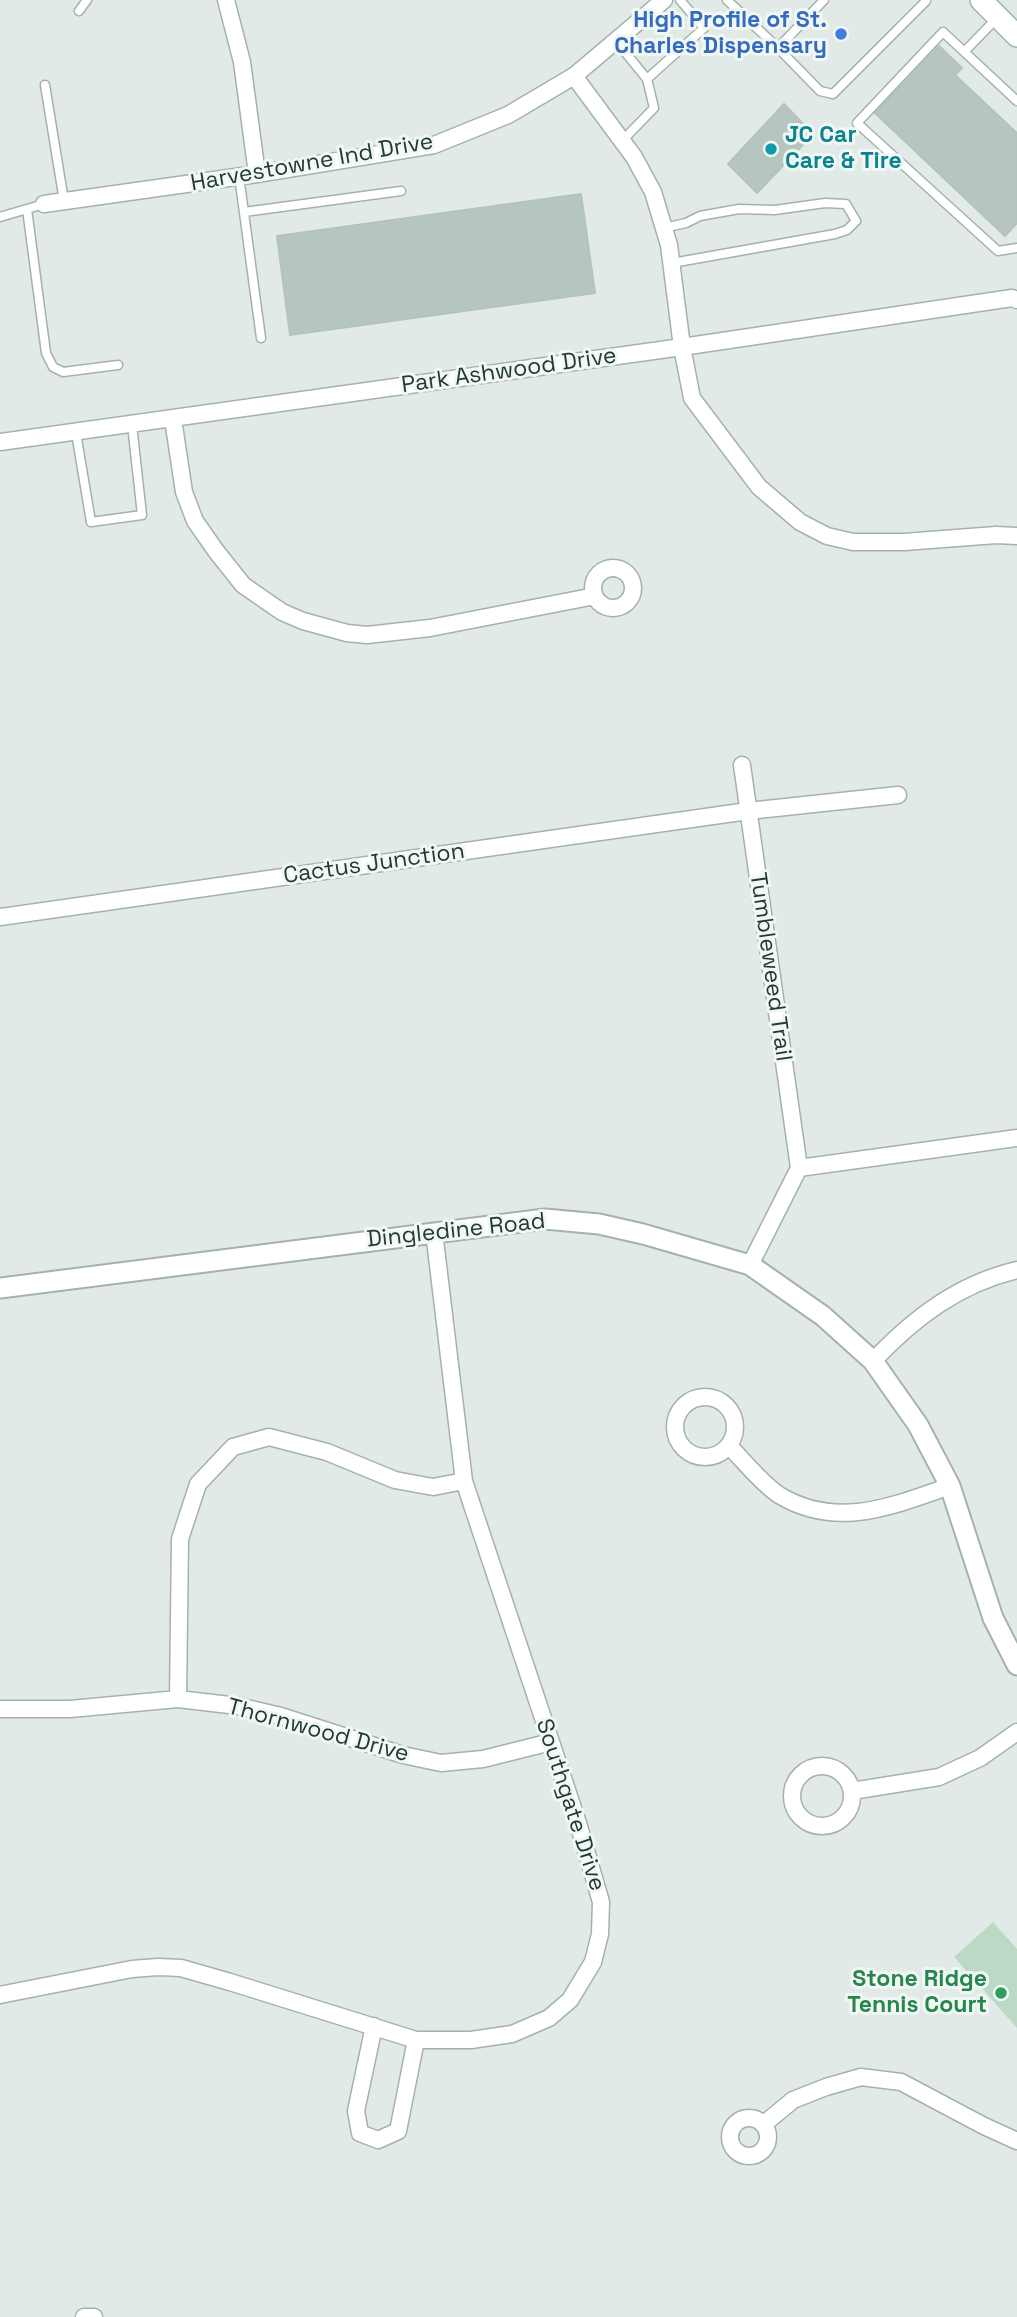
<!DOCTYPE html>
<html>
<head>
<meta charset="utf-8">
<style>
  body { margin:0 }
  canvas { display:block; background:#e1eae7 }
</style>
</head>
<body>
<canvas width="1017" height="2317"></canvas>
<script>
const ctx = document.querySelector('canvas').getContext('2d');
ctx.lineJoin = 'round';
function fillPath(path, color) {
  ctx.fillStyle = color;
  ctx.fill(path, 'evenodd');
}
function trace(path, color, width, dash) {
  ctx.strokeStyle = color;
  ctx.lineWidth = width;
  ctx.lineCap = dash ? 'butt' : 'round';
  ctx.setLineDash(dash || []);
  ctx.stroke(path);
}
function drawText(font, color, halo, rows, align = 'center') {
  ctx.font = font + ' "Space Grotesk",sans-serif';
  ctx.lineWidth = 6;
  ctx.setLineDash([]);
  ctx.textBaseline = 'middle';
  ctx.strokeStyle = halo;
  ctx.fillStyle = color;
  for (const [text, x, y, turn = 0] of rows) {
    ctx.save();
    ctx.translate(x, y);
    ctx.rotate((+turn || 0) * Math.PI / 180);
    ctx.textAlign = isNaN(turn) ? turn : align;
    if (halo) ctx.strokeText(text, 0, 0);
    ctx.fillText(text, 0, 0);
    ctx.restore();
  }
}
const green = new Path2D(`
  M 993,1922 L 1017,1949 L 1017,2028 L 954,1957 Z`);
const building = new Path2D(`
  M 939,46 L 962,68 L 955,75 L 1017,133 L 1017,223 L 1005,236 L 875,113 Z
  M 784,104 L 813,134 L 757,193 L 728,164 Z
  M 581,194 L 595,293 L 290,335 L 277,236 Z`);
const service = new Path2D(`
  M 727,0 L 778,48 L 824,0
  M 79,11 L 87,0
  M 616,41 L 647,79 L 704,28 L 680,0
  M 778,48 L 820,91 L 833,94 L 926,1
  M 965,51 L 997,18
  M 45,85 L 64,201
  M 1017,101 L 943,32 L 857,123 L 998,251 L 1017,248
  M 622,141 L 654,108 L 647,79
  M 239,176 L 261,338
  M 27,209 L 46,353 L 53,367 L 63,372 L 118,365
  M 244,212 L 401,191
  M 0,217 L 44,204
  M 664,228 L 686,223 L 700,216 L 739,209 L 775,210 L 825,203 L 846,204 L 856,221 L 847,230 L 835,234 L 672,263
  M 76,433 L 91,522 L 142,515 L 132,425`);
const minor = new Path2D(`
  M 226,0 L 242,62 L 257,174
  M 574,76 L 634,157 L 653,192 L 669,245 L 682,347 L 692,398 L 759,487 L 800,522 L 827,536 L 853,542 L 904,542 L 996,535 L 1017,536
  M 44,204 L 257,174 L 434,145 L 508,115 L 574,76 L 664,0
  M 173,419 L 184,492 L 195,521 L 216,551 L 243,585 L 282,612 L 303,621 L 347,633 L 367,635 L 430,628 L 595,596
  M 0,442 L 682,347 L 1012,298 L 1017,300
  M593 588a20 20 0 1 1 40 0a20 20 0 1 1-40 0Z
  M 742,765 L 799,1168
  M 0,917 L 748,811 L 898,795
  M 750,1265 L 799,1168 L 1017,1138
  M 873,1361 C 914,1318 958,1284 1017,1270
  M675 1427a30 30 0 1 1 60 0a30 30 0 1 1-60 0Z
  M 729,1446 C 744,1461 762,1484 779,1495 C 837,1530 892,1506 950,1486
  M 178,1699 L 180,1539 L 198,1484 L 233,1447 L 269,1437 L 327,1452 L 395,1480 L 433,1487 L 464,1481
  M 0,1709 L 70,1709 L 178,1699 L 238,1706 L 281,1716 L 403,1755 L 441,1763 L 483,1759 L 551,1742
  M792 1796a30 30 0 1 1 60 0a30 30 0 1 1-60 0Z
  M 852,1791 L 939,1777 L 980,1758 L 1017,1732
  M 0,1995 L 132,1969 L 158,1967 L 181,1968 L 230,1982 L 416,2040 L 471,2040 L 512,2034 L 549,2018 L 570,2000 L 593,1962 L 600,1934 L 601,1902 L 578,1823 L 464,1481 L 434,1232
  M 374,2026 L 356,2111 L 360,2133 L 378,2140 L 398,2131 L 416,2040
  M730 2137a19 19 0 1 1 38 0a19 19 0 1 1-38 0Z
  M 764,2124 L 793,2100 L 826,2087 L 861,2077 L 901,2082 L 984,2126 L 1017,2141
  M 84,2317 L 94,2317`);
const tertiary = new Path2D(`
  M 0,1288 L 545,1219 L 599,1224 L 643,1234 L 750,1265 L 823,1316 L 873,1361 L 918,1425 L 950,1486 L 993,1618 L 1017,1665`);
const secondary = new Path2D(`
  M 981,0 L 1017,36`);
const markers = [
  [841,34,7,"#3f7fe0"],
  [771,149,7,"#0f9aa8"],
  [1001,1993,7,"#2e9e5b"]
];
const shopNames = [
  ["High Profile of St.",827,21],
  ["Charles Dispensary",827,47]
];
const cultureNames = [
  ["JC Car",785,136],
  ["Care & Tire",785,162]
];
const streetNames = [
  ["Harvestowne Ind Drive",312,163,-10],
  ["Park Ashwood Drive",509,371,-8],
  ["Cactus Junction",374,864,-8],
  ["Tumbleweed Trail",770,967,82],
  ["Dingledine Road",456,1231,-6],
  ["Thornwood Drive",318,1731,15],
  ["Southgate Drive",570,1805,72]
];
const leisureNames = [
  ["Stone Ridge",987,1980],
  ["Tennis Court",987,2006]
];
fillPath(green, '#bbdac5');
fillPath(building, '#b6c5c0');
trace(building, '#b4c3be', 2);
trace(service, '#a4b2ae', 11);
trace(minor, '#a4b2ae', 19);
trace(tertiary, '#a4b2ae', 23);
trace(secondary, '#a0b5af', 24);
trace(service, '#fff', 8);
trace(minor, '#fff', 16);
trace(tertiary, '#fff', 19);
trace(secondary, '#fff', 21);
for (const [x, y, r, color] of markers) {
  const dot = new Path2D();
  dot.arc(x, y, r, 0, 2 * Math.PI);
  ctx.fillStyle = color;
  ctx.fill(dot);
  trace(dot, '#f1f7f4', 2.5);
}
drawText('bold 23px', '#366cbe', '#f1f7f4', shopNames, 'right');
drawText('bold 23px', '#0d838f', '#f1f7f4', cultureNames, 'left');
drawText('23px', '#223a35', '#f1f7f4', streetNames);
drawText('bold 23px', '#27864d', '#f1f7f4', leisureNames, 'right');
</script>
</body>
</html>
